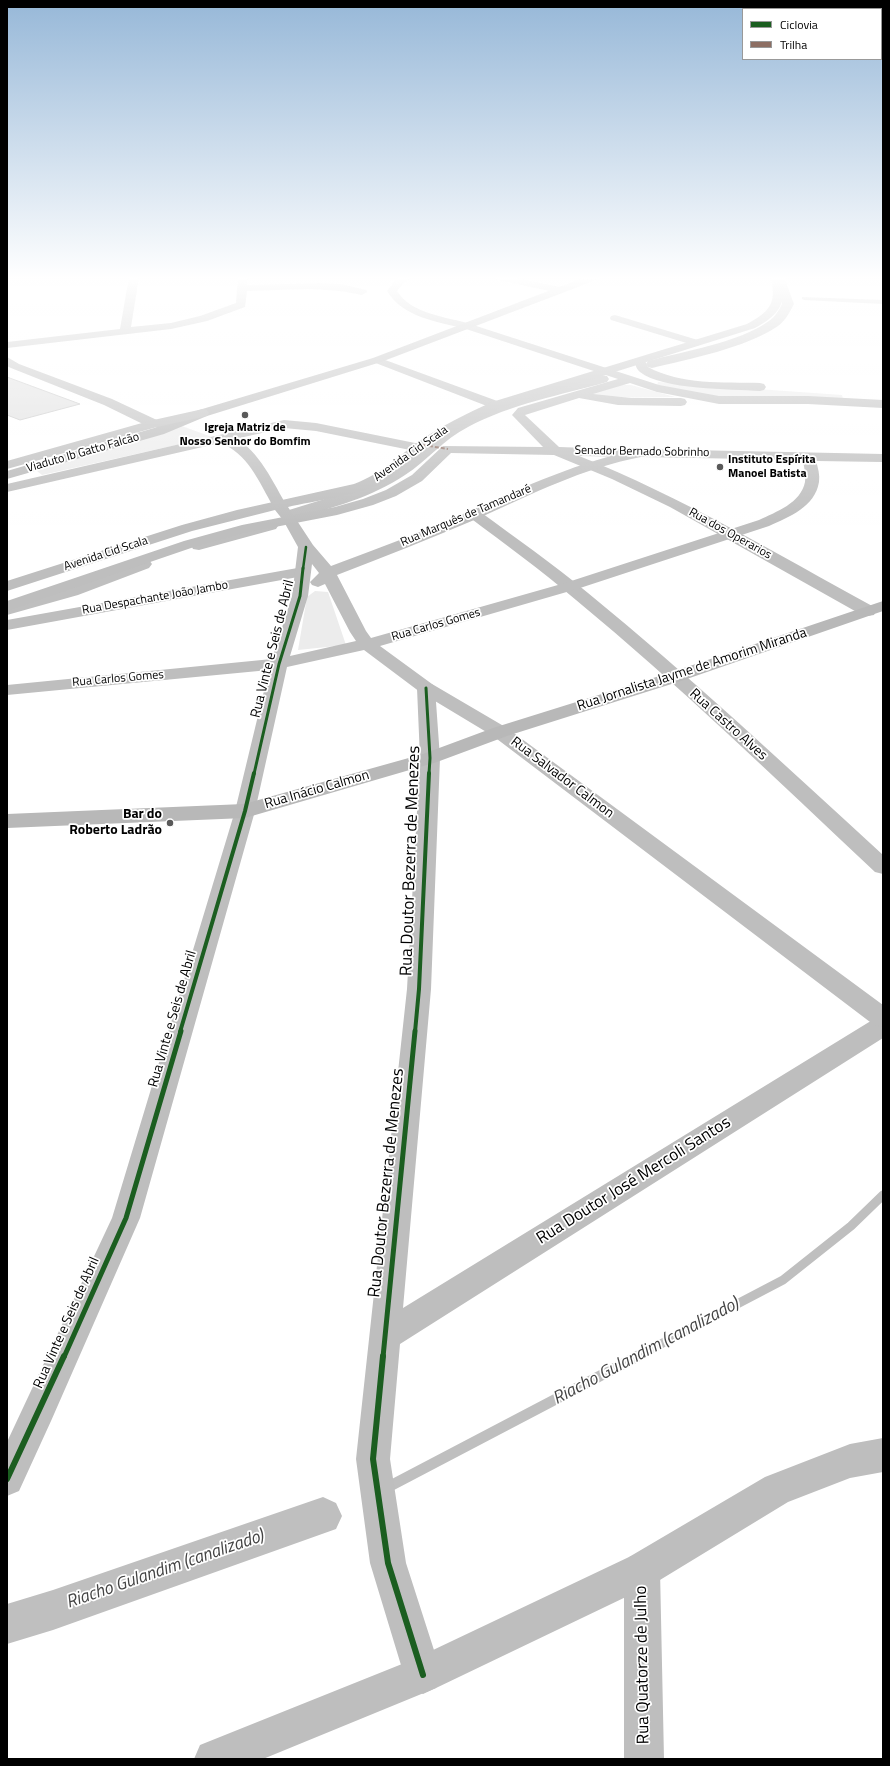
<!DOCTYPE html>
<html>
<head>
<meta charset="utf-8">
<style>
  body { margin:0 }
  #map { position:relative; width:890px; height:1766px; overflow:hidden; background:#fff; font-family:"Titillium Web",sans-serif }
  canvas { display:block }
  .frame { position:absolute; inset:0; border:8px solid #000; pointer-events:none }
  .legend { position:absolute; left:742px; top:8px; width:140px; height:52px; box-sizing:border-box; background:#fff; border:1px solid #999; margin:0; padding:5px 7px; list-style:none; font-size:12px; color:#000 }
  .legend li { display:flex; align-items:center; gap:8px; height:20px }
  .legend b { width:20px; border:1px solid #999 }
</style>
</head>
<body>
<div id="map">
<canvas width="890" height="1766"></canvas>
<div class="frame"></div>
<ul class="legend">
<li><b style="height:5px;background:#1b5e20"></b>Ciclovia</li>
<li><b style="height:5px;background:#8d6e63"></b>Trilha</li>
</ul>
</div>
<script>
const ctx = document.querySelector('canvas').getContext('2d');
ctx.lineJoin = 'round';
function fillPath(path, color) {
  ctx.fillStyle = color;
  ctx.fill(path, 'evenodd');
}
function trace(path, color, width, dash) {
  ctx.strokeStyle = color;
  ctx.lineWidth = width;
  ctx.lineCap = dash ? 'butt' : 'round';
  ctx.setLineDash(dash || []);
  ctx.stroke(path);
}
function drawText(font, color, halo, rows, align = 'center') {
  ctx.font = font + ' "Titillium Web",sans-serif';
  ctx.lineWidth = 3.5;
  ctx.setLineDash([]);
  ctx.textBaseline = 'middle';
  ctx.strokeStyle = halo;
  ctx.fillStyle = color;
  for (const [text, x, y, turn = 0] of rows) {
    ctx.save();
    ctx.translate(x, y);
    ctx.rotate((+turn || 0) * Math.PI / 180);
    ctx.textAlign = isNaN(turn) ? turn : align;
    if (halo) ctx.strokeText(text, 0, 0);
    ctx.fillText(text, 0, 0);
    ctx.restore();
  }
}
const green = new Path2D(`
  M 658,382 L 842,395 L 843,399 L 705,396 L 657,386 Z
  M 621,385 L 631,385 L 675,397 L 600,398 L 589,393 Z
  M 182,426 L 212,437 L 42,475 L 37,471 L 70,459 Z
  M 315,591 L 328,592 L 346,645 L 298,650 L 307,597 Z`);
const streamFar1 = new Path2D(`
  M 636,1357 L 783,1280 L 851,1226 L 883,1195`);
const stream = new Path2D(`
  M 392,1485 L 638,1356`);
const canal = new Path2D(`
  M 774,277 L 784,277 L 794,304 C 790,312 785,321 778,326 C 746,348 689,359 652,368 L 648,367 L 646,364 L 648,361 C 684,351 738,343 769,321 C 775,317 779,310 782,304 Z
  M 602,375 L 607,376 L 609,379 L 607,382 C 561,395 511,404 468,427 C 444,439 427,461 405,475 C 372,497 333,508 295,518 L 289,516 L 287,513 L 289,510 L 344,493 L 382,476 L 403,463 L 449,426 L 475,414 L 509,401 Z
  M 270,521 L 276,523 L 278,526 L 276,529 L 199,550 L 193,549 L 191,545 L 193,541 Z
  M 143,559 L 149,560 L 152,564 L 149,568 L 78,595 L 7,615 L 7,604 L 66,587 Z
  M 323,1497 L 336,1503 L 342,1516 L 336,1529 L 53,1630 L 7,1644 L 7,1604 L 53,1590 Z`);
const building = new Path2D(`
  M 7,377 L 80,404 L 20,420 L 7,415 Z`);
const service = new Path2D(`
  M 802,297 L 883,300 L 883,304 L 804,300 L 802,299 Z`);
const minor = new Path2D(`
  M 129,277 L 139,277 L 131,327 L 171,323 L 200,316 L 236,303 L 238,277 L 248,277 L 247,285 L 320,283 L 341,284 L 366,290 L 367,292 L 362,295 C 324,286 286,290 247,291 L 245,307 L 207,321 L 171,329 L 7,348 L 7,342 L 120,329 Z
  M 492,277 L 513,277 L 560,287 L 565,290 L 560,293 L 497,280 Z
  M 615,315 L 701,341 L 703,343 L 697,346 L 693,345 L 611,320 L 610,318 L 611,316 Z
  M 467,323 L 659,385 L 719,396 L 808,396 L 883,400 L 883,408 L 808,404 L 719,404 L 657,392 L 630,383 L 593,394 L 631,398 L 681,398 L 685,399 L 687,402 L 685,405 L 681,406 L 618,405 L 579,398 L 525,415 L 559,447 L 646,450 L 648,453 L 646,456 L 641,457 L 579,456 C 682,497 777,554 874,607 L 876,611 L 874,615 L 868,616 L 862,615 L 670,507 L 612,479 L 554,455 L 451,453 L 422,481 L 396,496 L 373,505 L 337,515 L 244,533 L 194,547 L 7,611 L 7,601 L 184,541 L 242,525 L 335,507 L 363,499 L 386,490 L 412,475 L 443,446 L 543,447 L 512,415 L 518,408 L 618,379 L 463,328 L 462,326 L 463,324 Z
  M 7,357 L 19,364 L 112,399 L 159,421 L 160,424 L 159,427 L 149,427 L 104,405 L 11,368 L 7,366 Z
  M 377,357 L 500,402 L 502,405 L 500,408 L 492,408 L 373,362 L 371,360 Z
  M 640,358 L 644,359 L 648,367 C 681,385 723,382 760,383 L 764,384 L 766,387 L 764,390 L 760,391 C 730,389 663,390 640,372 C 636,369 636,365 634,361 Z
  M 284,420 L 316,423 L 420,444 L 425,445 L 427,448 L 425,451 L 420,452 L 316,431 L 284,428 L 235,439 C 258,448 275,486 287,506 L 285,509 L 280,510 L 275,509 L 273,506 C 259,482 248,453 220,443 L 7,492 L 7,484 Z
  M 474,510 L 479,511 C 516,538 553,564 588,593 C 690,676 786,766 883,855 L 883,874 L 875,872 C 777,780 680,686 576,600 C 542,571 505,544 469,517 L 467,514 L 469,511 Z
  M 303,567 L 309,569 L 311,572 L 309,575 L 7,630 L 7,620 Z
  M 426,683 L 432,684 L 435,688 L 440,758 L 431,989 L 403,1308 L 874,1019 L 883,1016 L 883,1038 L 400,1344 L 390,1459 L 406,1563 L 442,1675 L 436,1688 L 423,1694 L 410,1688 L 404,1675 L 370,1563 L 356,1459 L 407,989 L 420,758 L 417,688 L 420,684 Z
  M 642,1552 L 655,1557 L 660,1570 L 664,1759 L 624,1759 L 624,1570 L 629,1557 Z`);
const tertiary = new Path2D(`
  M 400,277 L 412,277 L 403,284 L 397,291 C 411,314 447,317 471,324 L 472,326 L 471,328 L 467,329 C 439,322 403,318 387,291 L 395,280 Z
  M 770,277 L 780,277 C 789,304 777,316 755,328 L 500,408 C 475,420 451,431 428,447 C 412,459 398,474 380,484 C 357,495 314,501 288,507 L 313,545 L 331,566 C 377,549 424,531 470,511 C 526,486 580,461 641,449 L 883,454 L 883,462 L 816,461 C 818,468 820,475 819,482 C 815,507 789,517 769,526 L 577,589 L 380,646 L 432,684 L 507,728 L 883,1005 L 883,1027 L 874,1025 L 493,736 L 420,692 L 364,650 L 287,667 L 255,811 L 140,1218 L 51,1421 L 19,1491 L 7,1496 L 7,1442 L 112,1218 L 235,811 L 269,670 L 7,695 L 7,685 L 272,659 L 292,596 L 298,547 L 283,520 L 275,510 L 192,531 L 7,591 L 7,581 L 182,525 L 237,510 L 354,484 C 382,473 395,459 418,442 C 441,426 466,414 492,402 L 747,324 C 769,312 778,303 770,277 ZM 641,457 L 803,460 C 804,467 806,475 805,482 C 801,503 776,512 759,520 L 565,583 L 371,638 L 366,631 L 337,575 C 384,557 432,538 479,518 C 532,494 583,468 641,457 ZM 312,564 L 319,573 L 310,582 L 312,585 L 318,587 L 325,584 L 350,632 L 356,641 L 290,656 L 308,596 Z
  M 883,1438 L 883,1472 L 850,1478 L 788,1502 L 655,1583 L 436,1688 L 263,1759 L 194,1759 L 200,1745 L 412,1660 L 629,1557 L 765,1477 L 850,1444 Z`);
const secondary = new Path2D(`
  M 585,277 L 600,277 L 599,279 L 381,362 L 207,416 L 164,434 L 7,479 L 7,471 L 154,428 L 199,410 L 373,358 Z
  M 883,601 L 883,611 L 681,681 L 507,736 L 437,762 L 245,818 L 7,828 L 7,814 L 244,804 L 423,754 L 493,728 L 669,673 Z`);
const trunk = new Path2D(`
  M 203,409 L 207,410 L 209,413 L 207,416 L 157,427 L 7,469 L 7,461 L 149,421 Z`);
const quiet = new Path2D(`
  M 423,445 L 448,449`);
const cyclewayFar4 = new Path2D(`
  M 303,569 L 306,547`);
const cyclewayFar3 = new Path2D(`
  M 426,688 L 430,758 L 429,774
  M 254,774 L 279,664 L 300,596 L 303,568`);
const cyclewayFar2 = new Path2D(`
  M 180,1032 L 245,811 L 254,773
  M 415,1032 L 419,989 L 429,773`);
const cyclewayFar1 = new Path2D(`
  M 64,1357 L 126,1218 L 181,1031
  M 383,1357 L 415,1031`);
const cycleway = new Path2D(`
  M 383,1356 L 373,1459 L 388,1563 L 423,1675
  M 7,1479 L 64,1356`);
const markers = [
  [245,415,4,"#595959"],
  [720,467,4,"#595959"],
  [170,823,4,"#595959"]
];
const farPoinames = [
  ["Igreja Matriz de",245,428],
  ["Nosso Senhor do Bomfim",245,442],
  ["Instituto Espírita",728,460,"left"],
  ["Manoel Batista",728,474,"left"]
];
const farStreetnames = [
  ["Senador Bernado Sobrinho",642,452,1],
  ["Viaduto Ib Gatto Falcão",83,453,-16],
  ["Avenida Cid Scala",411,454,-35],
  ["Rua Marquês de Tamandaré",466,516,-23],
  ["Rua dos Operarios",730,534,29],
  ["Avenida Cid Scala",106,554,-18],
  ["Rua Despachante João Jambo",155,598,-10],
  ["Rua Carlos Gomes",436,625,-16],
  ["Rua Carlos Gomes",118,679,-5]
];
const streetNames = [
  ["Rua Vinte e Seis de Abril",273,649,-76],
  ["Rua Jornalista Jayme de Amorim Miranda",692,670,-18],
  ["Rua Castro Alves",728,725,42],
  ["Rua Salvador Calmon",562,778,37],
  ["Rua Inácio Calmon",317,790,-16],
  ["Rua Vinte e Seis de Abril",173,1019,-74],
  ["Rua Vinte e Seis de Abril",67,1323,-66]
];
const poiNames = [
  ["Bar do",162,815],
  ["Roberto Ladrão",162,831]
];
const nearStreetnames = [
  ["Rua Doutor Bezerra de Menezes",411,861,-88],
  ["Rua Doutor José Mercoli Santos",634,1181,-32],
  ["Rua Doutor Bezerra de Menezes",387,1183,-84],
  ["Rua Quatorze de Julho",643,1665,-91]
];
const nearWaternames = [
  ["Riacho Gulandim (canalizado)",646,1352,-28],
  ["Riacho Gulandim (canalizado)",165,1570,-19]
];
fillPath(green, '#ececec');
trace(streamFar1, '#bfbfbf', 9);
trace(stream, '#bfbfbf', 11);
fillPath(canal, '#bfbfbf');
fillPath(building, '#dfdfdf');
trace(building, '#c7c7c7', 1);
fillPath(service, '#bebebe');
fillPath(minor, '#bebebe');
fillPath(tertiary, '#bebebe');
fillPath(secondary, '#b8b8b8');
fillPath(trunk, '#bebebe');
trace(quiet, '#8d6e63', 2, [4, 2]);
trace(cyclewayFar4, '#1b5e20', 2.5);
trace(cyclewayFar3, '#1b5e20', 3);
trace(cyclewayFar2, '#1b5e20', 4);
trace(cyclewayFar1, '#1b5e20', 5);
trace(cycleway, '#1b5e20', 6);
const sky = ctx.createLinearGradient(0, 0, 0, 525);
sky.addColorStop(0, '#97b8d8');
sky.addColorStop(0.53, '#fff');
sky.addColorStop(1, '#ffffff00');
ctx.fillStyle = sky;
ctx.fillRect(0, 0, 890, 525);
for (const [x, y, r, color] of markers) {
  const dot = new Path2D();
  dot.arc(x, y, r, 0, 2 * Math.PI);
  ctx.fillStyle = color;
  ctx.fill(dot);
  trace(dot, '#fff', 1.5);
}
drawText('bold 12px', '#000', '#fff', farPoinames);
drawText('12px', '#000', '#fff', farStreetnames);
drawText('14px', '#000', '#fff', streetNames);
drawText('bold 14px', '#000', '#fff', poiNames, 'right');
drawText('17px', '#000', '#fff', nearStreetnames);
drawText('italic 18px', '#444', '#fff', nearWaternames);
</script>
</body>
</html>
